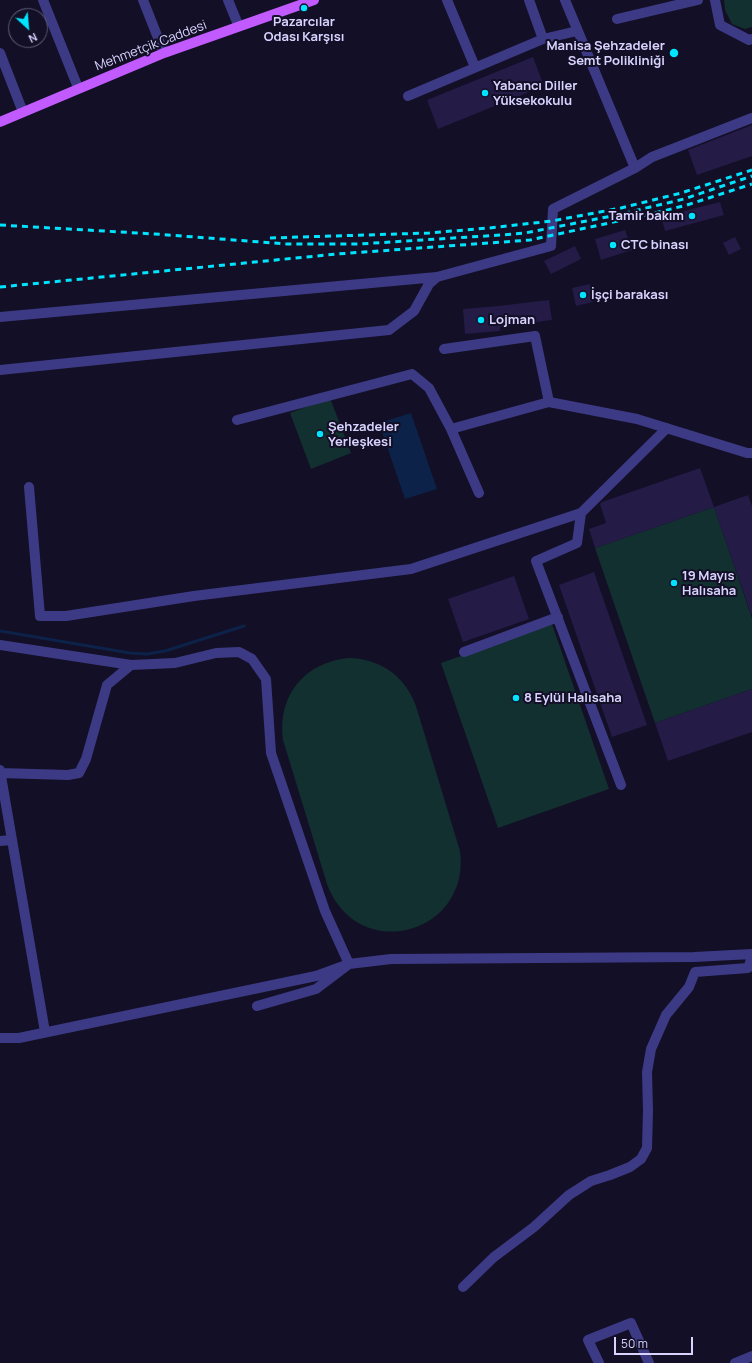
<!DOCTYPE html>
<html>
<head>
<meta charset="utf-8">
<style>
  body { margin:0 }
  #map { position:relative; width:752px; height:1363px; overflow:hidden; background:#130f26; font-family:Manrope,sans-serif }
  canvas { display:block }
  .north { position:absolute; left:8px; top:8px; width:40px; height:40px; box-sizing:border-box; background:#130f26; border:1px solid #625e7d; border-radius:50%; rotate:154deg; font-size:11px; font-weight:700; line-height:16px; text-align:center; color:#d9d4ff }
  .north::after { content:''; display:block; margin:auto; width:14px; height:18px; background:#00e5ff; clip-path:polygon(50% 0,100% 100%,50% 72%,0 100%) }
  .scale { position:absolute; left:614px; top:1337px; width:79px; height:18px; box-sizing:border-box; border:2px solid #d9d4ff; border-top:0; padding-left:5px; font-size:12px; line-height:14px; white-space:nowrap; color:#d9d4ff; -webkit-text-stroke:3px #130f26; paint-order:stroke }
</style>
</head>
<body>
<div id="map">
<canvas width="752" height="1363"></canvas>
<div class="north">N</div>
<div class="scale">50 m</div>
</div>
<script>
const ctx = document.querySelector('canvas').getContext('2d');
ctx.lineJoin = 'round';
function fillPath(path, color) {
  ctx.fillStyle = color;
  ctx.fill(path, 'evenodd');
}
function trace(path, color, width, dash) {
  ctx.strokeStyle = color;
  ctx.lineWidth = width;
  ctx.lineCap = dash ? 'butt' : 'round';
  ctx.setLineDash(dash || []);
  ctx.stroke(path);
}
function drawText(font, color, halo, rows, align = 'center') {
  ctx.font = font + ' Manrope,sans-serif';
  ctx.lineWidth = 4;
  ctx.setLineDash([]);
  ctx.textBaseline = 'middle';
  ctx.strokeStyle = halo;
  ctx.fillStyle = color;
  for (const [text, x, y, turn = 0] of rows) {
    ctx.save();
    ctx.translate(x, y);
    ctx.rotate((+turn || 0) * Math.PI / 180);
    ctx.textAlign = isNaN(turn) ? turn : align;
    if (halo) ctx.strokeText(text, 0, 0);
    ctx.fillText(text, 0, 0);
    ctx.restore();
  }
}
const green = new Path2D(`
  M 724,0 L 752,0 L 752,27 L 745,29 L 732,24 L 725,10 Z
  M 330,398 L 351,453 L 311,469 L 290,413 Z
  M 714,507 L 752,618 L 752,689 L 655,723 L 595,548 Z
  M 552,624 L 609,789 L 498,828 L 441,663 Z
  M 349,658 C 381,659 405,676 416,706 L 460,851 C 471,935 357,965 327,884 L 283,740 C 277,695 305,662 349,658 Z`);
const water = new Path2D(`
  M 411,413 L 437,489 L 405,499 L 379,423 Z`);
const stream = new Path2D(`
  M 0,631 L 130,653 L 147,654 L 165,651 L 244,626`);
const building = new Path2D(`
  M 533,57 L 544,86 L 438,129 L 427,100 Z
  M 752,125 L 752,156 L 697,175 L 688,150 Z
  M 720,202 L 724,215 L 665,231 L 661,217 Z
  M 625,230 L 632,250 L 601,260 L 595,239 Z
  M 735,237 L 741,249 L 729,255 L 723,243 Z
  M 575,246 L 581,259 L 551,274 L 544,261 Z
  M 590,284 L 593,302 L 576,306 L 572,288 Z
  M 549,300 L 552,320 L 500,327 L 500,331 L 465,334 L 463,309 L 498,306 Z
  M 700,468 L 714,507 L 595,548 L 589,529 L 606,523 L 600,504 L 602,502 Z
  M 748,495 L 752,506 L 752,614 L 751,614 L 714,507 Z
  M 594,572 L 647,725 L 612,737 L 559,585 Z
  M 514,576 L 529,619 L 463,642 L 448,599 Z
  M 752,689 L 752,732 L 668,761 L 655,723 Z`);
const minor = new Path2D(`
  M 43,0 L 77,85
  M 143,0 L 162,48
  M 228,0 L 237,22
  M 447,0 L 475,67
  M 529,0 L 543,39
  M 565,0 L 635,168
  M 715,0 L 720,25 L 749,40 L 752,39
  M 617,19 L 698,0
  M 0,53 L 21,107
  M 408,96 L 543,39 L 577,31
  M 0,317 L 437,277 L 551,246 L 553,209 L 635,168 L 652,157 L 752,118
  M 444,349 L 535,336 L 549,402
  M 0,370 L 389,330 L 414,311 L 429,284 L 437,277
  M 237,420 L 412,374 L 429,388 L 451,429 L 479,493
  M 451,429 L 549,402 L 637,419 L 747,453 L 752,453
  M 29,487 L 40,616 L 66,616 L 194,596 L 411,569 L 581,513 L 667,428
  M 581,513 L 577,543 L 536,561 L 621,785
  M 0,645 L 131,665 L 175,663 L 216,653 L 239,652 L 252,659 L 266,679 L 271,753 L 325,911 L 349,964 L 316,989 L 257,1006
  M 464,652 L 558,617
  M 0,770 L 45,1032
  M 0,773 L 68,775 L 79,773 L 86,759 L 107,685 L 131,665
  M 0,841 L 12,840
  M 0,1038 L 19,1038 L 316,976 L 349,964 L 391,959 L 694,957 L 752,954
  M 463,1287 L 494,1257 L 534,1227 L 569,1195 L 591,1181 L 610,1175 L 630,1167 L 641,1159 L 647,1148 L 648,1111 L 647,1072 L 651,1049 L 666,1015 L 689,987 L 695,972 L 748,968 L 752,957
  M 599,1363 L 588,1340 L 631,1323 L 649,1363
  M 735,1363 L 752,1356`);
const major = new Path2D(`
  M 0,122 L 164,53 L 314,0`);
const rail = new Path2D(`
  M 0,225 L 155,234 L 287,244 L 359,244 L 501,235 L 525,233 L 617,215 L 684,199 L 752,176
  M 270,238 L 429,233 L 489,228 L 552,221 L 621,208 L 681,193 L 752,170
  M 0,287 L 337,254 L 530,240 L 651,214 L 687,205 L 752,184`);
const markers = [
  [304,8,4,"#00e5ff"],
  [674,53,5,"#00e5ff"],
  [485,93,4,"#00e5ff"],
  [692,216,4,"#00e5ff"],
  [613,245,4,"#00e5ff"],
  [583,295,4,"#00e5ff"],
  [481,320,4,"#00e5ff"],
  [320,434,4,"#00e5ff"],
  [674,583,4,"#00e5ff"],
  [516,698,4,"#00e5ff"]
];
const poiNames = [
  ["Pazarcılar",304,22,"center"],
  ["Odası Karşısı",304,37,"center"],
  ["Manisa Şehzadeler",665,46,"right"],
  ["Semt Polikliniği",665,61,"right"],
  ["Yabancı Diller",493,86],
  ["Yüksekokulu",493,101],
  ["Tamir bakım",684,216,"right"],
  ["CTC binası",621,245],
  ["İşçi barakası",591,295],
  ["Lojman",489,320],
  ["Şehzadeler",328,427],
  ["Yerleşkesi",328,442],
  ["19 Mayıs",682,576],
  ["Halısaha",682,591],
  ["8 Eylül Halısaha",524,698]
];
const streetNames = [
  ["Mehmetçik Caddesi",151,46,-21]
];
fillPath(green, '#12302f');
fillPath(water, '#0c2248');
trace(stream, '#0c2248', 3);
fillPath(building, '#241b47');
trace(minor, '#3d3a85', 10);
trace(major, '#c25bff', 10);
trace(rail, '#00e5ff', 3, [6, 5]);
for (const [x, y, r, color] of markers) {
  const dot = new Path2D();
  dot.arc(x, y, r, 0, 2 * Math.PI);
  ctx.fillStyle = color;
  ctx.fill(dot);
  trace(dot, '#130f26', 1.5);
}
drawText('bold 13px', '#d9d4ff', '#130f26', poiNames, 'left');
drawText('13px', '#d9d4ff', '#130f26', streetNames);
</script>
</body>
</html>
